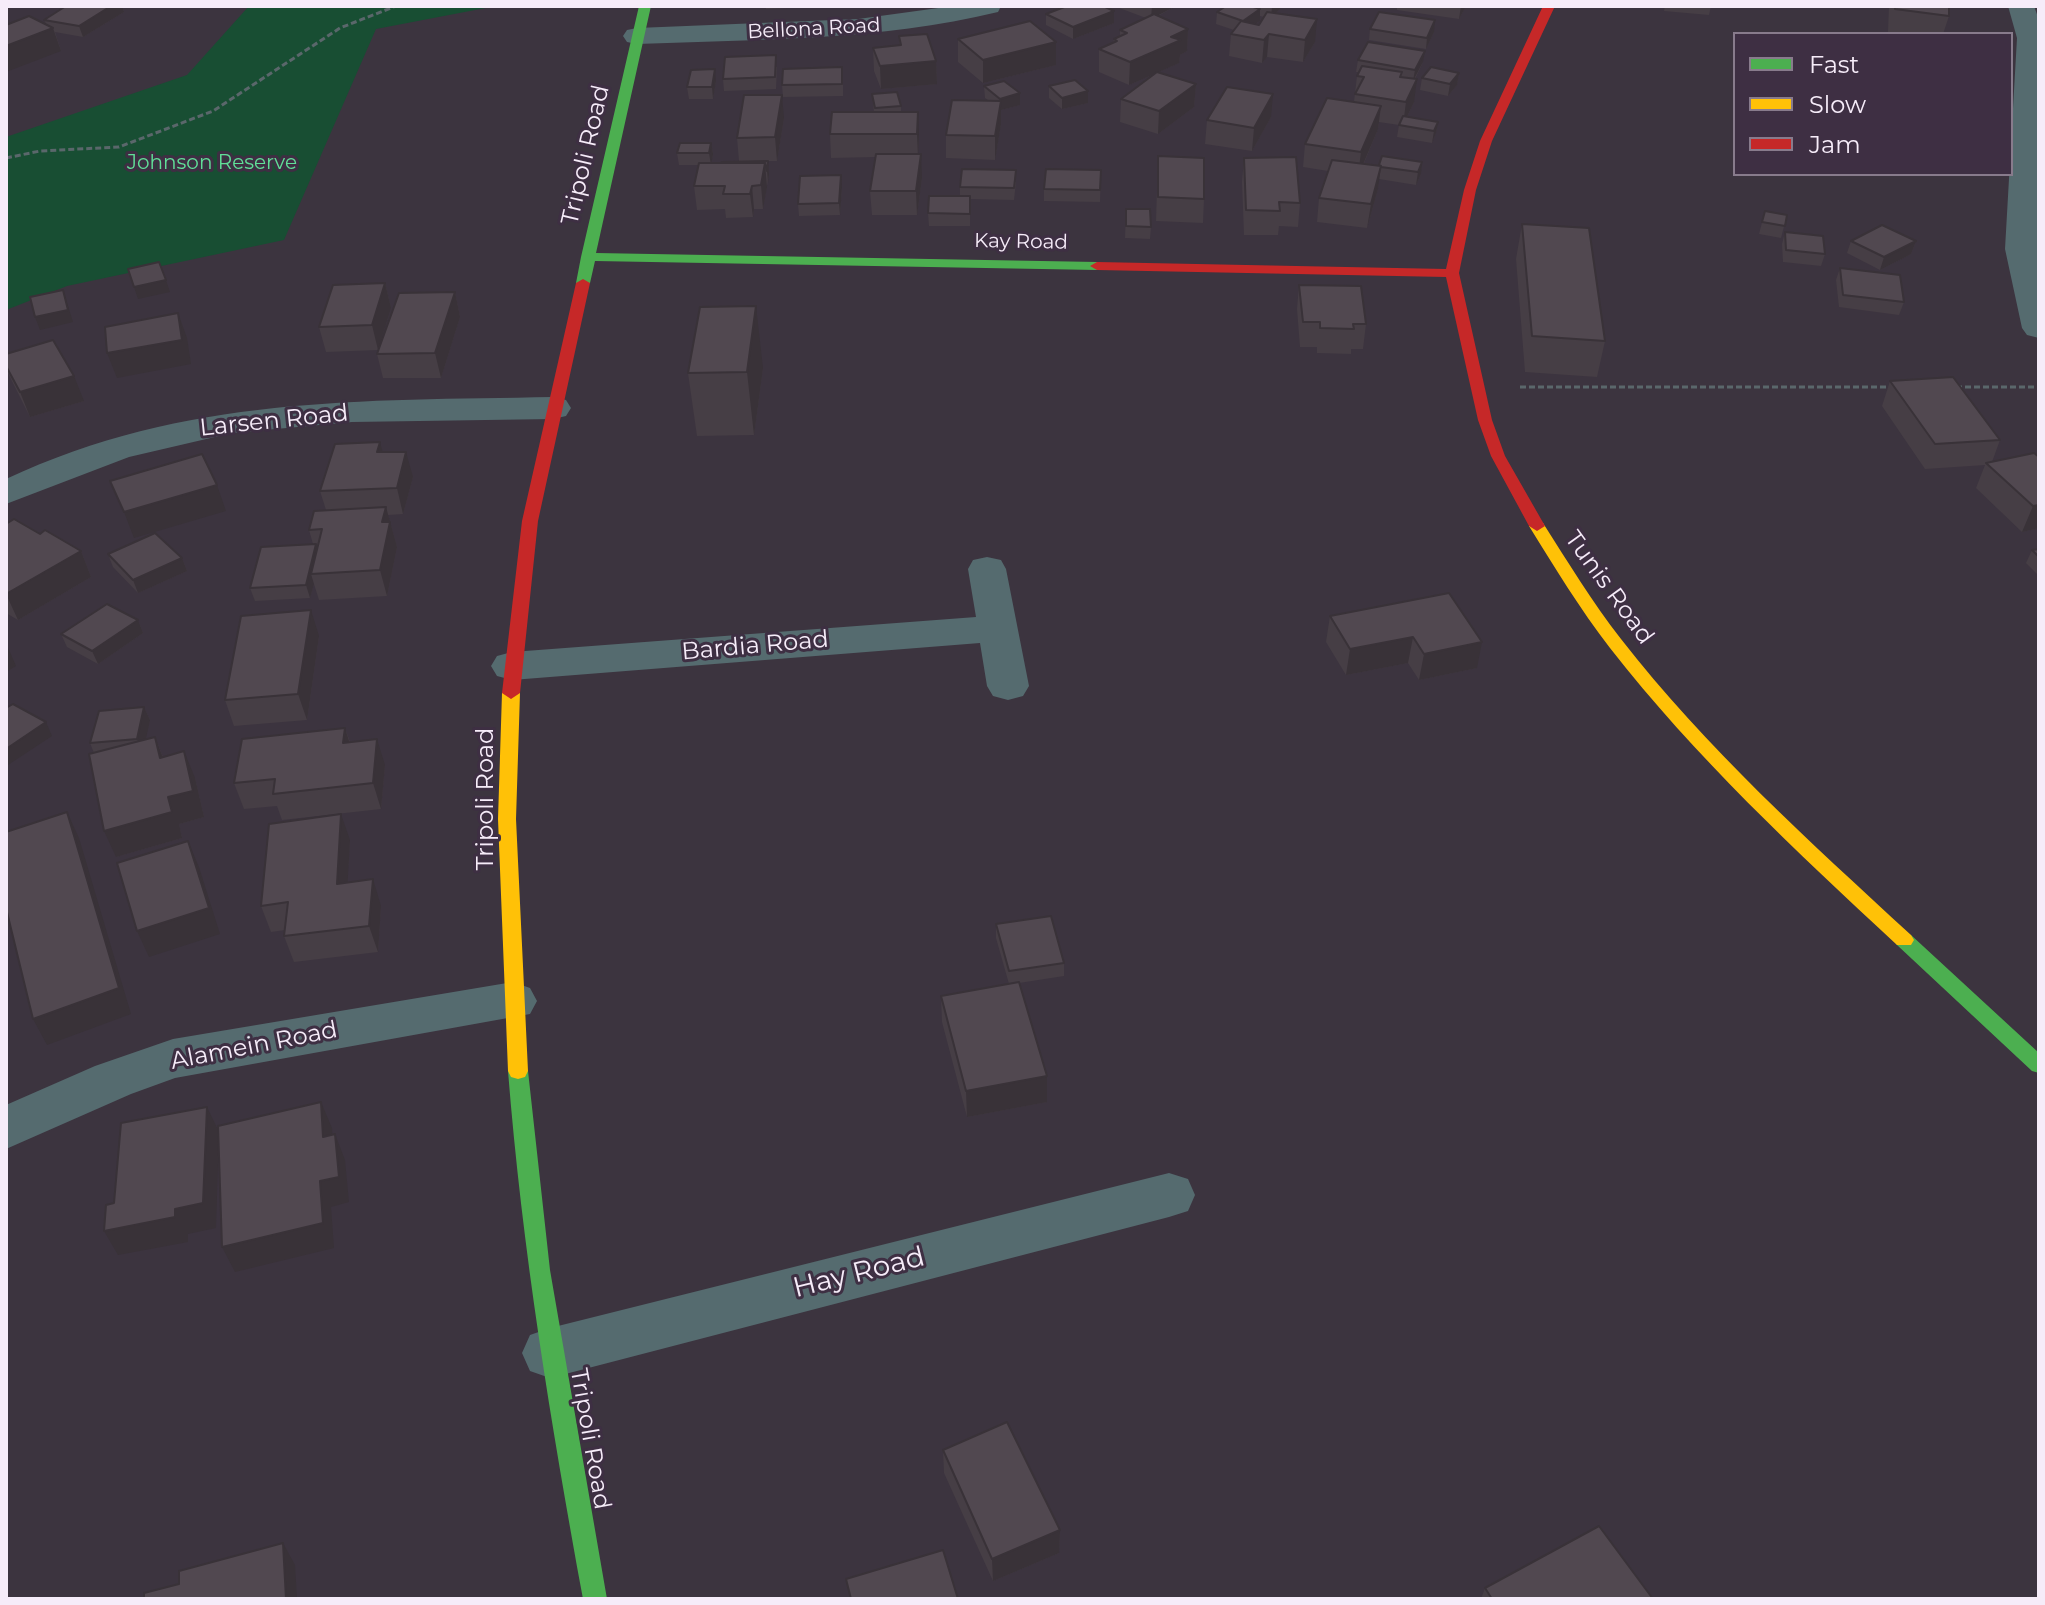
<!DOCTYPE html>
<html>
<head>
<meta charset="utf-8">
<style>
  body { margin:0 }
  #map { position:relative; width:2045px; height:1605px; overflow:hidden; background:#3c343f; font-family:Montserrat,sans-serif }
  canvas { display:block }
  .frame { position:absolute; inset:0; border:8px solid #f6ecf9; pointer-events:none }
  .legend { position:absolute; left:1733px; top:32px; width:280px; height:144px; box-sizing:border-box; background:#3e2f43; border:2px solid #887b8c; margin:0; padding:10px 14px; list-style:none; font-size:24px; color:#f6ecf9 }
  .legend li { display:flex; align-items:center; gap:16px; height:40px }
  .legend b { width:40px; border:2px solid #887b8c }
</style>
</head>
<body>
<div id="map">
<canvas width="2045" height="1605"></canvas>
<div class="frame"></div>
<ul class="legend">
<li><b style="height:10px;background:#4caf50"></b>Fast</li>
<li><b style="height:10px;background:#ffc107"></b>Slow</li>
<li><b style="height:10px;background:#c62828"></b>Jam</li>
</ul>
</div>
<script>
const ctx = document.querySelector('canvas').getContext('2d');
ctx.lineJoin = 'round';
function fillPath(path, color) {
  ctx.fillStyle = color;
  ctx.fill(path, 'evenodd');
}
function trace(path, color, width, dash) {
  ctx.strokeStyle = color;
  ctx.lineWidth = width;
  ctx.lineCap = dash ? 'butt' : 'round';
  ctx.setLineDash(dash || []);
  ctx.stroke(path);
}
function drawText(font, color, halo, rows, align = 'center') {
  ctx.font = font + ' Montserrat,sans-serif';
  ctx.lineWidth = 6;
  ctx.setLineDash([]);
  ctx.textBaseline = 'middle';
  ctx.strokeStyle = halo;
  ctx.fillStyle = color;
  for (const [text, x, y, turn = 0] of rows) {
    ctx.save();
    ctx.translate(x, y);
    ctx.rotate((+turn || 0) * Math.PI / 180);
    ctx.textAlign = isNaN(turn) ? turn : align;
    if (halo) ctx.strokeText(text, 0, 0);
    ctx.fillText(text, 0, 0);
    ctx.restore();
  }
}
const green = new Path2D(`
  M 249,6 L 496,6 L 376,29 L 284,240 L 67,286 L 6,310 L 6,137 L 187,75 Z`);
const path = new Path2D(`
  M 6,158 L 40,151 L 119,147 L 213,111 L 340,28 L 396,6
  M 1520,387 L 1894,387
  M 1956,387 L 2039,387`);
const street = new Path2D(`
  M 953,6 L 1001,6 L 998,12 C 879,41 759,39 637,44 L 627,42 L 623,36 L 627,30 L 637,28 L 858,19 Z
  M 2008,6 L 2034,6 L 2039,20 L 2039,338 L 2027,335 L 2022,328 L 2005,249 L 2017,38 Z
  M 553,397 L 566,400 L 571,408 L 566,416 L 553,419 L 352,422 L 232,433 L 129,457 L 6,504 L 6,479 C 186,395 360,401 553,397 Z
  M 987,557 L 1001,560 L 1006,569 L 1029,686 L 1023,696 L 1008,700 L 993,696 L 987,686 L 980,643 L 512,680 L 497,676 L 491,666 L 497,656 L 512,652 L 976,617 L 968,569 L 973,560 Z
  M 513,982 L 530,988 L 537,1001 L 530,1014 L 175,1078 L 131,1094 L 6,1149 L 6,1105 L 95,1066 L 173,1039 Z
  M 1169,1173 L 1188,1179 L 1195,1195 L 1188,1211 L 1169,1217 L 550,1378 L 530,1371 L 522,1353 L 530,1335 L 550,1328 Z`);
const fast = new Path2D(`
  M 639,6 L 651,6 L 596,253 L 1097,262 L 1104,266 L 1097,270 L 595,261 L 590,283 L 583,287 L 578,286 L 576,283 L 581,257 Z
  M 1904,933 L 1911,935 L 2039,1053 L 2039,1073 L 2032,1071 L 1897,945 L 1894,940 L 1897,935 Z
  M 518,1063 L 525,1065 L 528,1071 L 550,1270 L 607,1599 L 583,1599 C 551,1424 522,1249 508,1071 L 511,1065 Z`);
const slow = new Path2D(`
  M 1537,521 L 1543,523 C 1568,562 1592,602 1621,639 C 1706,748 1809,841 1911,935 L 1914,940 L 1911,945 L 1897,945 C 1796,851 1695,757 1610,648 C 1580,609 1555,568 1529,526 Z
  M 511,687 L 520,693 L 516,819 L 528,1071 L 525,1077 L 518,1079 L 511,1077 L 508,1071 L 498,819 L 502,693 Z`);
const jam = new Path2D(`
  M 1543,6 L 1555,6 L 1492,141 L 1476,190 L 1459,273 L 1492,420 L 1505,456 L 1545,526 L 1537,531 L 1529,526 L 1491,456 L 1478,420 L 1446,277 L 1097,270 L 1090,266 L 1097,262 L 1446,269 L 1464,190 L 1480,141 Z
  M 583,279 L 590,283 L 538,521 L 520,693 L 511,699 L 502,693 L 522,521 L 576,283 Z`);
const wall = new Path2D(`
  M 66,6 L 122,6 L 124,12 L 83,37 L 55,32 L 61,51 L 44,20 Z
  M 766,6 L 789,6 L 788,8 L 766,9 Z
  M 1114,6 L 1176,6 L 1158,16 L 1188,29 L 1187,51 L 1180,55 L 1179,63 L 1158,72 L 1196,84 L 1194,107 L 1158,134 L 1120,122 L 1121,99 L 1156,73 L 1129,85 L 1099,72 L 1099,49 L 1113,43 L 1114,39 L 1120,36 L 1120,30 L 1146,18 Z
  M 1226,6 L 1283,6 L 1276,13 L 1315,42 L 1303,62 L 1267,57 L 1262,63 L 1229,56 L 1231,34 L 1234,30 L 1216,24 L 1217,12 ZM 1260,16 L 1264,17 L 1259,25 L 1255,24 L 1260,21 Z
  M 1397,6 L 1466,6 L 1459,19 L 1397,10 Z
  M 1665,6 L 1711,6 L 1709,15 L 1664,11 Z
  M 1889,6 L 1949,6 L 1949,16 L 1943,34 L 1907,34 L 1888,32 Z
  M 1046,14 L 1114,23 L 1073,39 L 1046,25 Z
  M 1370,29 L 1434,32 L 1426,49 L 1369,40 Z
  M 899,36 L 936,61 L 937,84 L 881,89 L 874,71 L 873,48 L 900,45 Z
  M 958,39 L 1056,42 L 1056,65 L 983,83 L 958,62 Z
  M 1358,60 L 1423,62 L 1415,79 L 1414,102 L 1407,117 L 1438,122 L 1436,133 L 1432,143 L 1397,137 L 1399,125 L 1379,122 L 1378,129 L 1364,163 L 1379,165 L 1382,156 L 1421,174 L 1416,185 L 1379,179 L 1378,189 L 1367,228 L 1317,222 L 1319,198 L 1328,171 L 1303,167 L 1305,144 L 1354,102 L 1357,76 L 1359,72 L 1356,72 Z
  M 777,67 L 776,89 L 724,91 L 723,79 Z
  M 1459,73 L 1457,85 L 1448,96 L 1420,90 L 1422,78 Z
  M 843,79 L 843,96 L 783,97 L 782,85 Z
  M 716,81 L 713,99 L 689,99 L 687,87 Z
  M 984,86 L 1020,93 L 1020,105 L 1001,110 L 1001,124 L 995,160 L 946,158 L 946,135 L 988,100 L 985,98 Z
  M 1049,86 L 1088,91 L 1088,103 L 1062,109 L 1049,98 Z
  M 872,94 L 901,106 L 901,112 L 919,135 L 918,154 L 922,178 L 917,215 L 872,215 L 870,191 L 876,157 L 831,158 L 830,134 L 874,112 Z
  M 1271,117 L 1252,151 L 1205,144 L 1207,120 Z
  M 784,118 L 777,161 L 739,161 L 737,138 Z
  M 711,143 L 713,154 L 711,163 L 768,161 L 769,174 L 763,209 L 754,209 L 753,217 L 726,218 L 725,209 L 697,210 L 694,186 L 698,165 L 679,165 L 677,153 Z
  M 1158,156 L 1204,199 L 1203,223 L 1156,221 Z
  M 1244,158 L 1300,203 L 1298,227 L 1279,226 L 1278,235 L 1244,235 L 1242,182 Z
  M 1101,170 L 1100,202 L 1044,201 L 1044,189 Z
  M 1016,182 L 1014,200 L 970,199 L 970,226 L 929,226 L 928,213 L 960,196 L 960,187 Z
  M 842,187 L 840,215 L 799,216 L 798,204 Z
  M 1126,209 L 1151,227 L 1150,239 L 1125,238 Z
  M 1765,211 L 1787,215 L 1781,238 L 1759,234 Z
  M 1522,224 L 1605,341 L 1597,377 L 1525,372 L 1516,259 Z
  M 1785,232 L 1825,254 L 1821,266 L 1783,262 L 1782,244 Z
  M 1851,241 L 1916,241 L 1911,254 L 1880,270 L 1847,253 Z
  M 1840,268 L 1904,302 L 1899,315 L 1839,307 L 1836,280 Z
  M 385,283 L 391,308 L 378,349 L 455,292 L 460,317 L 441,378 L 383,378 L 377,354 L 378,350 L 326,352 L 319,327 Z
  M 1299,285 L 1366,324 L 1363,349 L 1351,349 L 1351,354 L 1317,353 L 1317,347 L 1300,347 L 1297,309 Z
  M 6,354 L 84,401 L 30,417 L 6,369 Z
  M 763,368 L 754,435 L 697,436 L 688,373 Z
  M 1890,381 L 2000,440 L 1992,462 L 2039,457 L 2039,528 L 2022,532 L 1976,488 L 1985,465 L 1925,469 L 1882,406 Z
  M 383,452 L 413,477 L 403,514 L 388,515 L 397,547 L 387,596 L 319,600 L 314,584 L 310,598 L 255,601 L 250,588 L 313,544 L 309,530 L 326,510 L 320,491 Z
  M 6,524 L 81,551 L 91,577 L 18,620 L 6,613 Z
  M 2039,549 L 2039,576 L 2026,563 L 2032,550 Z
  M 108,554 L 182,558 L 187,571 L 138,593 L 113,567 Z
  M 1449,593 L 1477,668 L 1419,680 L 1408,663 L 1346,675 L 1326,642 L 1330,616 Z
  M 138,620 L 143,633 L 98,664 L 67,647 L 61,634 Z
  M 319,636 L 307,720 L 234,726 L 225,700 Z
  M 144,707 L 150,720 L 145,739 L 155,737 L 163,757 L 195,778 L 204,817 L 179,824 L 182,838 L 116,857 L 94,753 L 90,743 Z
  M 345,728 L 350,742 L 385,765 L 381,809 L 282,820 L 277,806 L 244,809 L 234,783 Z
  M 350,840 L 347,883 L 381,906 L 378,952 L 294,962 L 284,936 L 285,930 L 271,932 L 261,906 Z
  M 996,924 L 1064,963 L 1064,976 L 1019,983 L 1047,1102 L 967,1117 L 942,1022 L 941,996 L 1009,984 L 996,938 Z
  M 943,1450 L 1060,1530 L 1059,1553 L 993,1581 L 944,1473 Z
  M 1485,1588 L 1653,1599 L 1481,1599 Z`);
const shadedWall = new Path2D(`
  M 111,6 L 122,6 L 124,12 L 83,37 L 79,26 Z
  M 1152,6 L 1176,6 L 1151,19 Z
  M 1273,6 L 1283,6 L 1271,18 L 1272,7 Z
  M 1461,6 L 1466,6 L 1459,19 Z
  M 1260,9 L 1260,21 L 1242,32 L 1243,21 Z
  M 1114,11 L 1114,23 L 1073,39 L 1073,27 Z
  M 1317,19 L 1315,42 L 1303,62 L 1305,40 Z
  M 1435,20 L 1434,32 L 1426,49 L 1427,38 Z
  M 53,28 L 61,51 L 6,72 L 6,46 Z
  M 1188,29 L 1187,51 L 1180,55 L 1179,63 L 1129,85 L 1130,62 L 1171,37 Z
  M 1269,34 L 1267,57 L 1262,63 L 1264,40 Z
  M 1056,42 L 1056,65 L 983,83 L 983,60 Z
  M 1425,51 L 1423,62 L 1413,81 L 1415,70 Z
  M 936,61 L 937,84 L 881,89 L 880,66 Z
  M 715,69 L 716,81 L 713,99 L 712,87 Z
  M 1459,73 L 1457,85 L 1448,96 L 1450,84 Z
  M 1417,79 L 1414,102 L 1403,125 L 1406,102 Z
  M 1196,84 L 1194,107 L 1158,134 L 1159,111 Z
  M 1088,91 L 1088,103 L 1062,109 L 1062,98 Z
  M 1020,93 L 1020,105 L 1001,110 L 1001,124 L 995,160 L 995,136 L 1000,99 Z
  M 1273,94 L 1271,117 L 1252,151 L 1254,128 Z
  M 782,95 L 784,118 L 777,161 L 775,137 Z
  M 1381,106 L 1378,129 L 1358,176 L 1361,152 Z
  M 918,112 L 919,135 L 918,157 L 917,134 Z
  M 1438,122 L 1436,133 L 1432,143 L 1434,131 Z
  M 711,143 L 713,154 L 711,165 L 709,153 Z
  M 921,154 L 922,178 L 917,215 L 916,191 Z
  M 768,161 L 769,174 L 768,183 L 767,171 Z
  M 1422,162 L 1421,174 L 1416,185 L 1418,172 Z
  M 765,163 L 767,187 L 763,209 L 761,185 Z
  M 1381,166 L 1378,189 L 1367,228 L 1371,204 Z
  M 841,175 L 842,187 L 840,215 L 839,203 Z
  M 752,186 L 754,209 L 753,217 L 750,194 Z
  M 1916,241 L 1911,254 L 1880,270 L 1884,257 Z
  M 166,280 L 170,292 L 138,299 L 134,287 Z
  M 385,283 L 391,308 L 378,350 L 372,325 Z
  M 63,290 L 73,322 L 40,330 L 35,317 Z
  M 455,292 L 460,317 L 441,378 L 435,353 Z
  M 756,306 L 763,368 L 754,435 L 747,372 Z
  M 178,313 L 187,338 L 191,364 L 117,378 L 107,353 Z
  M 74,376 L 84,401 L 30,417 L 20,392 Z
  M 380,442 L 387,468 L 377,452 Z
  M 406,452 L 413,477 L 403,514 L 397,488 Z
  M 217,485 L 226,511 L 134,538 L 124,512 Z
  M 2039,505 L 2039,528 L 2022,532 L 2033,506 Z
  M 386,507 L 397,547 L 387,596 L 380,570 L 382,522 Z
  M 316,544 L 320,557 L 311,574 L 314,584 L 310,598 L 306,585 Z
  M 81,551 L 91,577 L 18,620 L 6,594 Z
  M 182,558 L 187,571 L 138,593 L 133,580 Z
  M 311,610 L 319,636 L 307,720 L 298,694 Z
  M 138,620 L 143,633 L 98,664 L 92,651 Z
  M 1413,637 L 1408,663 L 1346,675 L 1350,649 Z
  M 1482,642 L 1477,668 L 1419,680 L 1424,654 Z
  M 6,643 L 16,666 L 6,672 Z
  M 144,707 L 150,720 L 143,752 L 137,739 Z
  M 46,722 L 52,736 L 8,765 L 6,760 L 6,749 Z
  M 345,728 L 353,754 L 343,743 Z
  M 155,737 L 165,763 L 160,758 Z
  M 377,739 L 385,765 L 381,809 L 373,783 Z
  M 184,751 L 195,778 L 204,817 L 179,824 L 182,838 L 116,857 L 104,831 L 168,797 Z
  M 67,812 L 79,838 L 131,1014 L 47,1045 L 33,1019 Z
  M 341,814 L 350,840 L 346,910 L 337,884 Z
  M 188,841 L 199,867 L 220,934 L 149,957 L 137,931 Z
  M 373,879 L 381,906 L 378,952 L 369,926 Z
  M 1047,1076 L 1047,1102 L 967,1117 L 966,1091 Z
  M 321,1102 L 332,1128 L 334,1163 L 323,1137 Z
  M 207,1107 L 219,1132 L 216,1228 L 188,1234 L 188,1242 L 118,1255 L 104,1231 L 175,1209 Z
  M 335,1134 L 345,1160 L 349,1202 L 331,1207 L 334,1248 L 235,1272 L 222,1247 L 320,1181 Z
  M 1060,1530 L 1059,1553 L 993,1581 L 992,1559 Z
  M 283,1543 L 295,1565 L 297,1599 L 286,1599 Z`);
const building = new Path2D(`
  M 66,6 L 111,6 L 79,26 L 44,20 Z
  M 1067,6 L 1103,6 L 1114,11 L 1073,27 L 1046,14 Z
  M 1226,6 L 1250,6 L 1260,9 L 1243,21 L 1217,12 Z
  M 1895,6 L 1949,6 L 1949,16 L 1895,9 Z
  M 1267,12 L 1317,19 L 1305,40 L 1269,34 L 1264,40 L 1231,34 L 1241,21 L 1259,25 Z
  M 1379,12 L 1435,20 L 1427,38 L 1370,29 Z
  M 1154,14 L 1188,29 L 1171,37 L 1181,40 L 1130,62 L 1099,49 L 1117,41 L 1114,39 L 1127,33 L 1120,30 Z
  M 29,16 L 53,28 L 6,46 L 6,25 Z
  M 1030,21 L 1056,42 L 983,60 L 958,39 Z
  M 927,34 L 936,61 L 880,66 L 873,48 L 901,45 L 899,36 Z
  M 1368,42 L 1425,51 L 1415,70 L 1358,60 Z
  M 776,55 L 775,77 L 723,79 L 725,57 Z
  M 1362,66 L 1402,72 L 1400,77 L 1417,79 L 1406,102 L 1355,94 L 1364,77 L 1357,76 Z
  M 842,67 L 842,84 L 782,85 L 783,69 Z
  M 1431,67 L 1459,73 L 1450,84 L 1422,78 Z
  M 715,69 L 712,87 L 687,87 L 691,70 Z
  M 1157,72 L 1196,84 L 1159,111 L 1121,99 Z
  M 1075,80 L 1088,91 L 1062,98 L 1049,86 Z
  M 1004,81 L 1020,93 L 1000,99 L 984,86 Z
  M 1227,87 L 1273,94 L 1254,128 L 1207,120 Z
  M 897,92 L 901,106 L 875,108 L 872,94 Z
  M 744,95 L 782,95 L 775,137 L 737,138 Z
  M 1327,98 L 1381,106 L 1361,152 L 1305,144 Z
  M 952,100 L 1001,101 L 995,136 L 946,135 Z
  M 832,112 L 918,112 L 917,134 L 830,134 Z
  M 1403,116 L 1438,122 L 1434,131 L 1399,125 Z
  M 680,143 L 711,143 L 709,153 L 677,153 Z
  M 876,154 L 921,154 L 916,191 L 870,191 Z
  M 1158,156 L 1204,158 L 1204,199 L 1158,197 Z
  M 1382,156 L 1422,162 L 1418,172 L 1381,167 L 1381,166 L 1379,165 Z
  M 1296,157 L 1300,203 L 1279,202 L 1280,211 L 1246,210 L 1244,158 Z
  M 1332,160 L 1381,166 L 1371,204 L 1319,198 Z
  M 768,161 L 767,171 L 765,163 L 721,163 L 722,162 Z
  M 699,163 L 765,163 L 761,185 L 752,186 L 750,194 L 723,194 L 725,186 L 694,186 Z
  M 962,169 L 1016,170 L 1014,188 L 960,187 Z
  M 1046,169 L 1101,170 L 1100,190 L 1044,189 Z
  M 841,175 L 839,203 L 798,204 L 800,176 Z
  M 929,196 L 970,196 L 970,214 L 928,213 Z
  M 1126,209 L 1150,209 L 1151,227 L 1126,226 Z
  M 1765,211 L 1787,215 L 1785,226 L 1762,222 Z
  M 1522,224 L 1589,228 L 1605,341 L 1532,336 Z
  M 1882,225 L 1916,241 L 1884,257 L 1851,241 Z
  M 1785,232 L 1823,236 L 1825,254 L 1786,250 Z
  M 159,262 L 166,280 L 134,287 L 128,269 Z
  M 1840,268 L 1900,275 L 1904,302 L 1843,295 Z
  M 385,283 L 372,325 L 319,327 L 333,285 Z
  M 1299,285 L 1361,286 L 1366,324 L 1353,324 L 1354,329 L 1320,328 L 1320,322 L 1303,322 Z
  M 63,290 L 68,310 L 35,317 L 30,297 Z
  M 455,292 L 435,353 L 377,354 L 399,293 Z
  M 756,306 L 747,372 L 688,373 L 700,307 Z
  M 178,313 L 182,340 L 107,353 L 105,327 Z
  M 53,340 L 74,376 L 20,392 L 6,366 L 6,354 Z
  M 1953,377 L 2000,440 L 1935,444 L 1890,381 Z
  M 380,442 L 377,452 L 406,452 L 397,488 L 320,491 L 335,444 Z
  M 2034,453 L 2039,457 L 2039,505 L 2033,506 L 1986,463 Z
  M 202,454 L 217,485 L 124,512 L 110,481 Z
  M 386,507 L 382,522 L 390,522 L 380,570 L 311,574 L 322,529 L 309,530 L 314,511 Z
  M 14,519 L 40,534 L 45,530 L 81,551 L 6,594 L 6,524 Z
  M 155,533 L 182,558 L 133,580 L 108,554 Z
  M 316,544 L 306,585 L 250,588 L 261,547 Z
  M 2039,549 L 2039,557 L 2032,550 Z
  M 1449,593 L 1482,642 L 1424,654 L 1413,637 L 1350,649 L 1330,616 Z
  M 107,604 L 138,620 L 92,651 L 61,634 Z
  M 311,610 L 298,694 L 225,700 L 241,616 Z
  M 13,704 L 46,722 L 6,749 L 6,708 Z
  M 144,707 L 137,739 L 90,743 L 99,711 Z
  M 345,728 L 343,743 L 377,739 L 373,783 L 273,794 L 275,779 L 234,783 L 242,739 Z
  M 155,737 L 160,758 L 184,751 L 193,791 L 168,797 L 172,812 L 104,831 L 89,754 Z
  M 67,812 L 119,988 L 33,1019 L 6,908 L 6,832 Z
  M 341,814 L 337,884 L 373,879 L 369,926 L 284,936 L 288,902 L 261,906 L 269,824 Z
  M 188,841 L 209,908 L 137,931 L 117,863 Z
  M 1051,916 L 1064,963 L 1009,971 L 996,924 Z
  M 1019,982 L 1047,1076 L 966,1091 L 941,996 Z
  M 321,1102 L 323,1137 L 335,1134 L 339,1177 L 320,1181 L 323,1223 L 222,1247 L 218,1126 Z
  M 207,1107 L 203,1203 L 175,1209 L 175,1217 L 104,1231 L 106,1205 L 114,1203 L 121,1123 Z
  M 1007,1422 L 1060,1530 L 992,1559 L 943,1450 Z
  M 1599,1526 L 1653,1599 L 1492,1599 L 1485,1588 Z
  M 283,1543 L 286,1599 L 144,1599 L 144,1593 L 179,1584 L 179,1571 Z
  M 943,1550 L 958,1599 L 851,1599 L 846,1579 Z`);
const farStreetnames = [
  ["Bellona Road",814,29,-3],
  ["Kay Road",1021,242,1]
];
const farParknames = [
  ["Johnson Reserve",212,163]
];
const streetNames = [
  ["Tripoli Road",586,155,-77],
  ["Larsen Road",274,421,-6],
  ["Tunis Road",1609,588,54],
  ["Bardia Road",755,646,-5],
  ["Tripoli Road",486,799,-90],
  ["Alamein Road",254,1046,-11],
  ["Tripoli Road",590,1439,80]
];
const nearStreetnames = [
  ["Hay Road",859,1273,-14]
];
fillPath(green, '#184e33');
trace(path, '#5a676b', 3, [6, 3]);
fillPath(street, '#556b6f');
fillPath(fast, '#4caf50');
fillPath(slow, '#ffc107');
fillPath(jam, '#c62828');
fillPath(wall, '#463e45');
fillPath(shadedWall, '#393238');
fillPath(building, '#514850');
trace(building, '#393238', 2);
drawText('20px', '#f6ecf9', '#3e2f43', farStreetnames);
drawText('20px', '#60e098', '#3e2f43', farParknames);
drawText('24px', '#f6ecf9', '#3e2f43', streetNames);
drawText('28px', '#f6ecf9', '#3e2f43', nearStreetnames);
</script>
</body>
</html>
